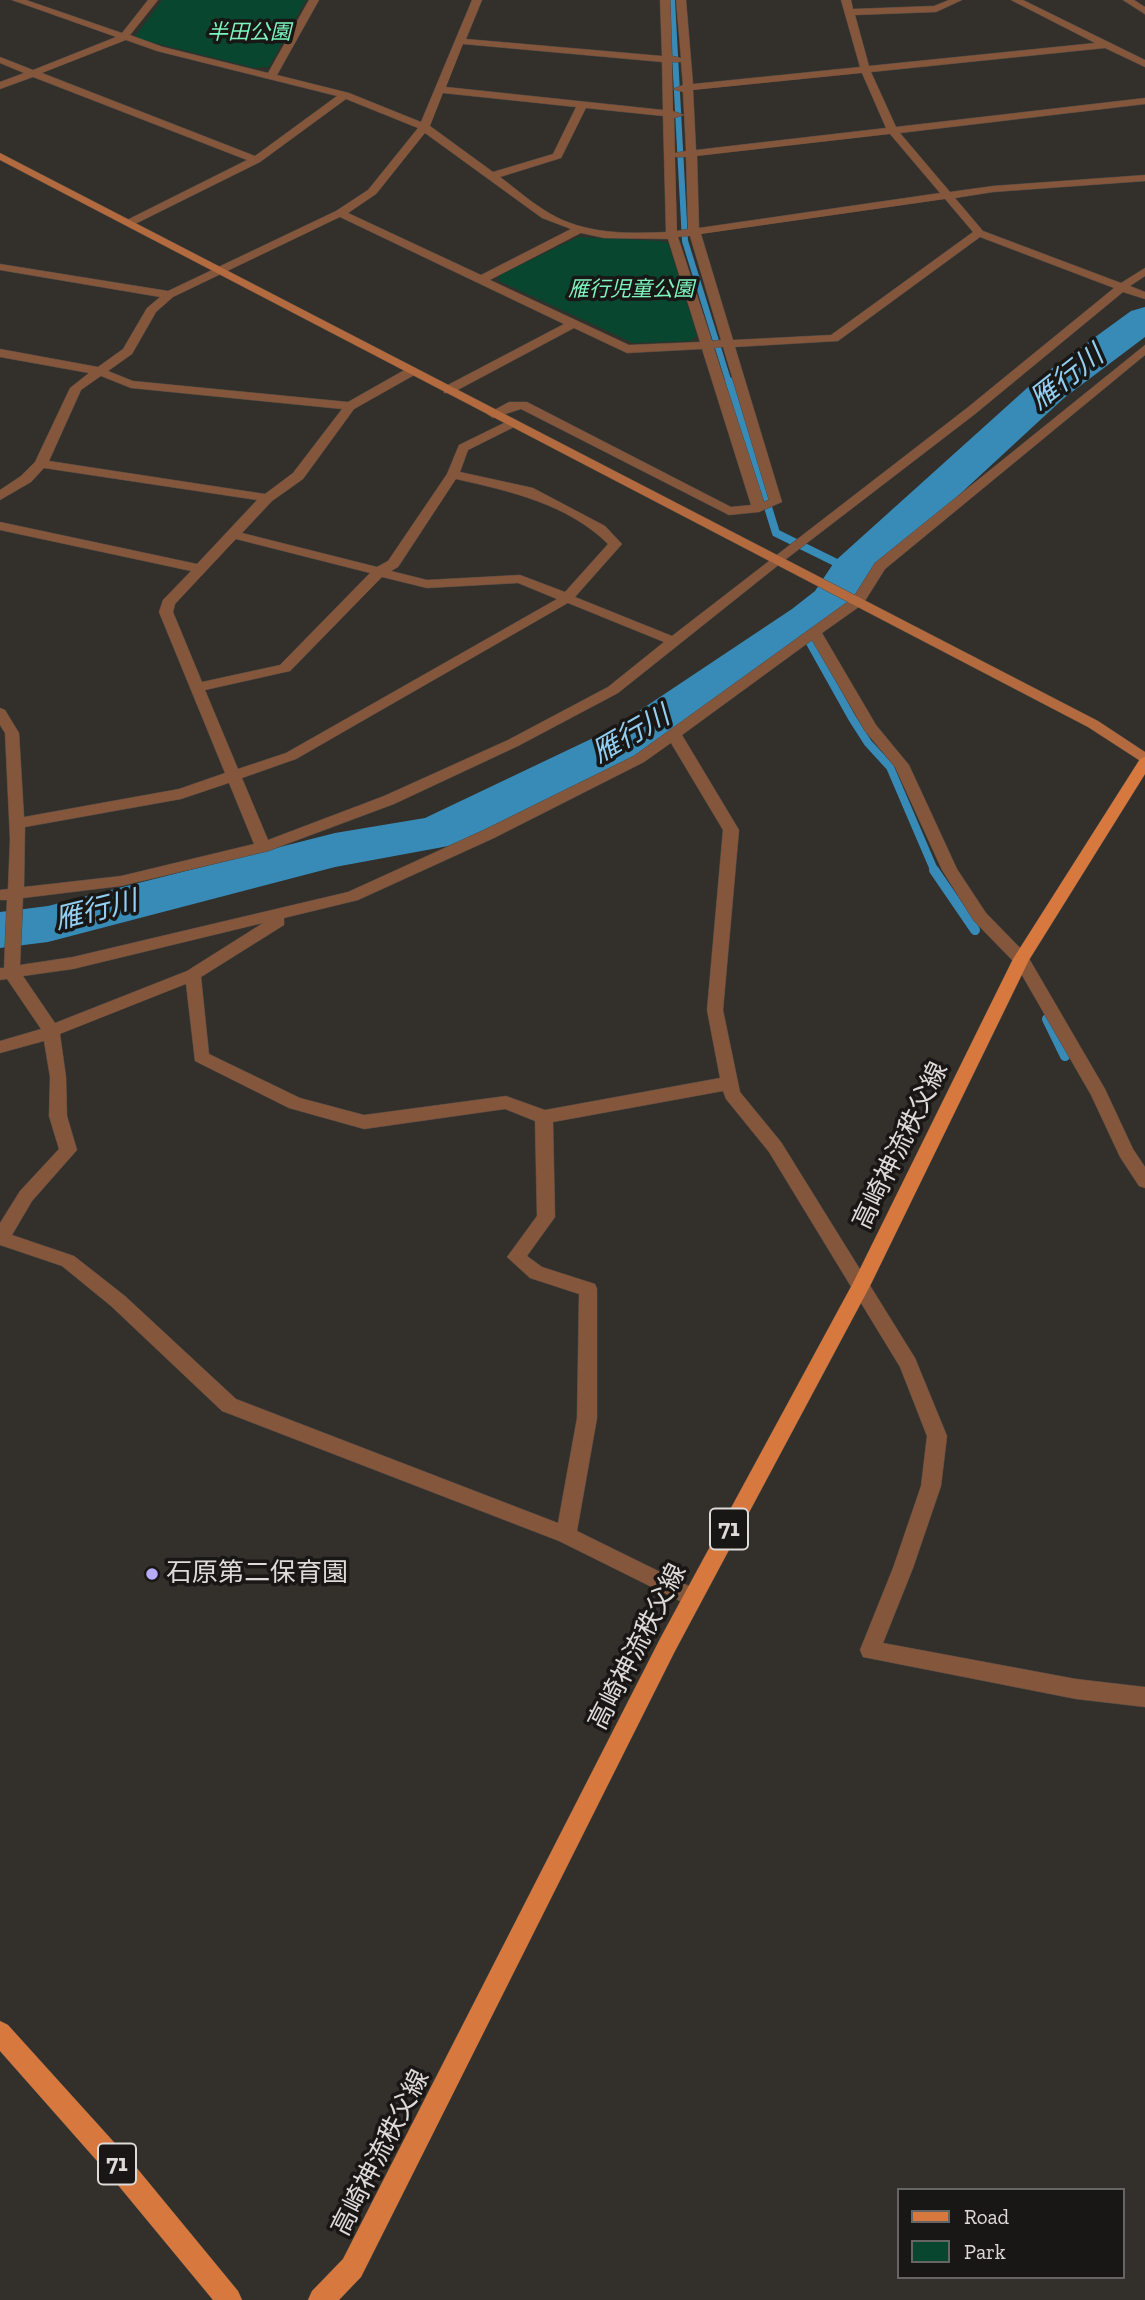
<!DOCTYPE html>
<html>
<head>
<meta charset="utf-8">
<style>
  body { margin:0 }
  #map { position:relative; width:1145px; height:2300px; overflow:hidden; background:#332f2a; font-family:"Zilla Slab",serif }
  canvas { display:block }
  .legend { position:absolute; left:897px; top:2188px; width:228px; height:91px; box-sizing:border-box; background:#191715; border:2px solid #676563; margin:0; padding:9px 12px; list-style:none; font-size:21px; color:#dddad7 }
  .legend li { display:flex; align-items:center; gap:14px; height:35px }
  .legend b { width:35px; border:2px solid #676563 }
</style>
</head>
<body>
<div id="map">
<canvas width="1145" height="2300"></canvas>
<ul class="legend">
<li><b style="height:9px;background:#d7793e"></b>Road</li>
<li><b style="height:19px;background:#08462f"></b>Park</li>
</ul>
</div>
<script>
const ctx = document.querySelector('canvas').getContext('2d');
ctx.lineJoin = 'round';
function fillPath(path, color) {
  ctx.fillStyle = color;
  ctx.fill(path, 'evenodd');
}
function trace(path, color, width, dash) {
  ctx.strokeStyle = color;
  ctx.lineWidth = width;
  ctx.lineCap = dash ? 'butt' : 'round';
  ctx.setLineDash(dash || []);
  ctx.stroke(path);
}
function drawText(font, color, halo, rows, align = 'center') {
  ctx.font = font + ' "Zilla Slab","Noto Sans JP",serif';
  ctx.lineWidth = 7;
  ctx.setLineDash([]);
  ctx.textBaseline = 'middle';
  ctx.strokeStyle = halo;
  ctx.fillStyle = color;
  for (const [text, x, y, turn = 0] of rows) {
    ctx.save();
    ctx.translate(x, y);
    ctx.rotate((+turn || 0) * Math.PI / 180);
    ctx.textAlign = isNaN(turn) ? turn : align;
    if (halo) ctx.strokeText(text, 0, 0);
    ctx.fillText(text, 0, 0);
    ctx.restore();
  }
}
const green = new Path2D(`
  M 162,0 L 306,0 L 269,67 L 255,68 L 139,39 L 136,35 Z
  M 578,237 L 662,241 L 668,243 L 697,336 L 691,341 L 633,343 L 499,281 L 498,276 Z`);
const streamFar2 = new Path2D(`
  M 672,0 L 685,241 L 729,383`);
const streamFar1 = new Path2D(`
  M 729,381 L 776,533 L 851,570
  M 800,625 L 852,718 L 868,743 L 890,767 L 935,872`);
const stream = new Path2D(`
  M 934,870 L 975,930
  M 1047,1019 L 1065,1056`);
const river = new Path2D(`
  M 1145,307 L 1145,337 L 1064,398 L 868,579 L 847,610 L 824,629 L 646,751 L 454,845 L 335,867 L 48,942 L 0,948 L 0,912 L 48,906 L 335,833 L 425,818 L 612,729 L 792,609 L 815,591 L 835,561 L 1036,380 L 1131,311 Z`);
const street = new Path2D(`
  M 12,0 L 26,0 L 122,33 L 148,0 L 158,0 L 130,35 L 163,47 L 268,73 L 309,0 L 319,0 L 277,75 L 349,93 L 421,122 L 472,0 L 482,0 L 466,39 L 662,56 L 660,0 L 670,0 L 672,56 L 681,58 L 676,0 L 686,0 L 693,84 L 860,67 L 841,0 L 851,0 L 853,9 L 934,6 L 949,0 L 962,0 L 936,12 L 855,15 L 869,66 L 1095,43 L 1011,0 L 1023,0 L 1145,60 L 1145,67 L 1105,48 L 871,72 L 896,127 L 1145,98 L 1145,104 L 900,133 L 950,192 L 993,186 L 1145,175 L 1145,181 L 993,192 L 955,198 L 983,231 L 1121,283 L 1145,268 L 1145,276 L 1130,286 L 1145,292 L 1145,299 L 1123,292 L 975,414 L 781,563 L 618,693 L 518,746 L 394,804 L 268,851 L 121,886 L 23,898 L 20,965 L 73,957 L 348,892 L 484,830 L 634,756 L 853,598 L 875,563 L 1145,345 L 1145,355 L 885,569 L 863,604 L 822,633 L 876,725 L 909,765 L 957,869 L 986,913 L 1027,955 L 1105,1089 L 1133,1149 L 1145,1167 L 1145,1188 L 1139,1186 L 1120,1157 L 1091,1095 L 1015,963 L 974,921 L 942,870 L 895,767 L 865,731 L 812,640 L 682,735 L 739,830 L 723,1010 L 740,1092 L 781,1142 L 915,1358 L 947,1436 L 941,1486 L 913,1568 L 883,1643 L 1076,1679 L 1145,1687 L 1145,1707 L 1076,1699 L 863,1657 L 860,1650 L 893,1568 L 921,1486 L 927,1436 L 900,1367 L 769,1152 L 726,1099 L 723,1091 L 553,1122 L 555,1217 L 527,1256 L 542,1267 L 595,1284 L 597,1289 L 597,1418 L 577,1531 L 699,1591 L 702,1598 L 699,1605 L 692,1607 L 559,1541 L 222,1411 L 111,1306 L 62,1266 L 0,1245 L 0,1223 L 20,1191 L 59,1149 L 49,1116 L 50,1077 L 44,1041 L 0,1053 L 0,1041 L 41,1029 L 7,979 L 0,980 L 0,968 L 4,968 L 7,900 L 0,900 L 0,890 L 8,889 L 10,839 L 5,733 L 0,725 L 0,708 L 5,710 L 19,733 L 24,817 L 179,789 L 225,773 L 159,612 L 163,600 L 191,571 L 0,530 L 0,522 L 197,564 L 257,500 L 44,468 L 31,482 L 0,500 L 0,490 L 21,476 L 35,462 L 70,388 L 89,373 L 0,357 L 0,349 L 98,367 L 123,349 L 147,308 L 160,297 L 0,270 L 0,264 L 168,291 L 336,211 L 368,190 L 418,128 L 346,99 L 260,162 L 133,225 L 125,225 L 125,221 L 247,160 L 33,77 L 0,89 L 0,82 L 24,73 L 0,63 L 0,57 L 33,70 L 116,37 ZM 126,40 L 157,51 L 337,96 L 255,156 L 42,73 ZM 463,44 L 662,62 L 663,110 L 446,87 ZM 672,62 L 681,62 L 683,85 L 673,89 L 683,92 L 686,151 L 675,153 L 674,118 L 684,115 L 673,111 ZM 862,73 L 886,128 L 696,150 L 693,90 ZM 443,93 L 576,107 L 553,154 L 493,172 L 430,126 ZM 586,108 L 663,116 L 666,232 C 627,234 584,234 549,213 C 532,203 516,189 500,177 L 561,158 ZM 425,133 L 542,218 L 571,229 L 481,275 L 348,213 L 376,194 ZM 890,134 L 940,193 L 699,228 L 697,156 ZM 675,157 L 686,157 L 688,229 L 677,231 ZM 945,199 L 973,232 L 831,335 L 733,340 L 701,234 ZM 340,217 L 564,324 L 444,387 L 444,393 L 452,393 L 574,328 L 627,353 L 702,349 L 751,505 L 731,507 L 527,402 L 509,402 L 487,414 L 493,418 L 521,409 L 729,515 L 759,512 L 782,502 L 735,347 L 838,341 L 980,237 L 1114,288 L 967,408 L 672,636 L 575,597 L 622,544 L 605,526 L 533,488 L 460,472 L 468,450 L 516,426 L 516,420 L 512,419 L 459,445 L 447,474 L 388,561 L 377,567 L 242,533 L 272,501 L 303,479 L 354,409 L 416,374 L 416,368 L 408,368 L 348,402 L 133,381 L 108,371 L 132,354 L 156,312 L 173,297 ZM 581,233 L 604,238 L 668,239 L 700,342 L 629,345 L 490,280 ZM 690,236 L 721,340 L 712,341 L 678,237 ZM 723,347 L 769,500 L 764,502 L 714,348 ZM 101,376 L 131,388 L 342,409 L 293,473 L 265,494 L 49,461 L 81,390 ZM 456,479 C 509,491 568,504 608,544 L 565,592 L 520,575 L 427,580 L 391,571 L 398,567 ZM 236,539 L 370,573 L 280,665 L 202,682 L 173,612 L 175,604 ZM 382,577 L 427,588 L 518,583 L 557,599 L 286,753 L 238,769 L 205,690 L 290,671 ZM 568,603 L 664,642 L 608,687 L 508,740 L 384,796 L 268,840 L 242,778 L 296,759 ZM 671,743 L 723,830 L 707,1010 L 720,1078 L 545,1110 L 506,1096 L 364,1115 L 300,1098 L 209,1054 L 201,977 L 284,925 L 284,918 L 358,900 L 494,838 L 644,762 ZM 229,783 L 254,844 L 121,876 L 24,887 L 25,827 L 181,799 ZM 263,923 L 187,971 L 55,1023 L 23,976 L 73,969 ZM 186,984 L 195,1061 L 289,1108 L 364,1129 L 505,1109 L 535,1121 L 537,1216 L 507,1257 L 530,1278 L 579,1294 L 577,1418 L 558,1523 L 236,1399 L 125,1296 L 74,1256 L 12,1235 L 32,1201 L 77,1150 L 67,1116 L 66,1077 L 60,1034 Z
  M 1123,0 L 1134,0 L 1145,7 L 1145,14 Z`);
const secondary = new Path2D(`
  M 0,153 L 1098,721 L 1145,752 L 1145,764 L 1088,727 L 0,160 Z`);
const primary = new Path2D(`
  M 1145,757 L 1145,774 L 1029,960 L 870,1286 L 675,1651 L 361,2277 L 339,2300 L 308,2300 L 312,2291 L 343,2259 L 661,1637 L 853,1283 L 1013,959 L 1140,759 Z
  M 0,2021 L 8,2025 L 131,2161 L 238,2291 L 242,2300 L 213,2300 L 113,2179 L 0,2051 Z`);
const markers = [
  [152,1574,7,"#b7abf8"]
];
const farParknames = [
  ["半田公園",249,33],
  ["雁行児童公園",631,290]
];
const shields = [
  [729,1529,38],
  [117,2164,38]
];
const shieldNames = [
  ["71",729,1529],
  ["71",117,2164]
];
const streetNames = [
  ["高崎神流秩父線",901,1146,-64],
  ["高崎神流秩父線",638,1647,-63],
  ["高崎神流秩父線",381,2153,-63]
];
const poiNames = [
  ["石原第二保育園",166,1574]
];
const waterNames = [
  ["雁行川",1067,378,-38],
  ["雁行川",631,735,-30],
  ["雁行川",96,911,-14]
];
fillPath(green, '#08462f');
trace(streamFar2, '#388bb7', 6);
trace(streamFar1, '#388bb7', 8);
trace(stream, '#388bb7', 10);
fillPath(river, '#388bb7');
trace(street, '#4e4a46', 1);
trace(secondary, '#4e4a46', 1);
trace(primary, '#4e4a46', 1);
fillPath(street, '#84563c');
fillPath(secondary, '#b36a3e');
fillPath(primary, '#d7793e');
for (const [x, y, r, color] of markers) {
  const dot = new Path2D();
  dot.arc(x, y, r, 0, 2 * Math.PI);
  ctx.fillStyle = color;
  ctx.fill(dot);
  trace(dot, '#191715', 2.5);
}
drawText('italic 21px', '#7df4be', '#191715', farParknames);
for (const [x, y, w] of shields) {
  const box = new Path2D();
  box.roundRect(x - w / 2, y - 20.5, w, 41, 5);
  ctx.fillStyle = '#191715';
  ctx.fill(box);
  trace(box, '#dddad7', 2);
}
drawText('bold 24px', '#dddad7', null, shieldNames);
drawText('26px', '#dddad7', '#191715', streetNames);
drawText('26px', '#dddad7', '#191715', poiNames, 'left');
drawText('italic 28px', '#92cff2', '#191715', waterNames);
</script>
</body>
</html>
